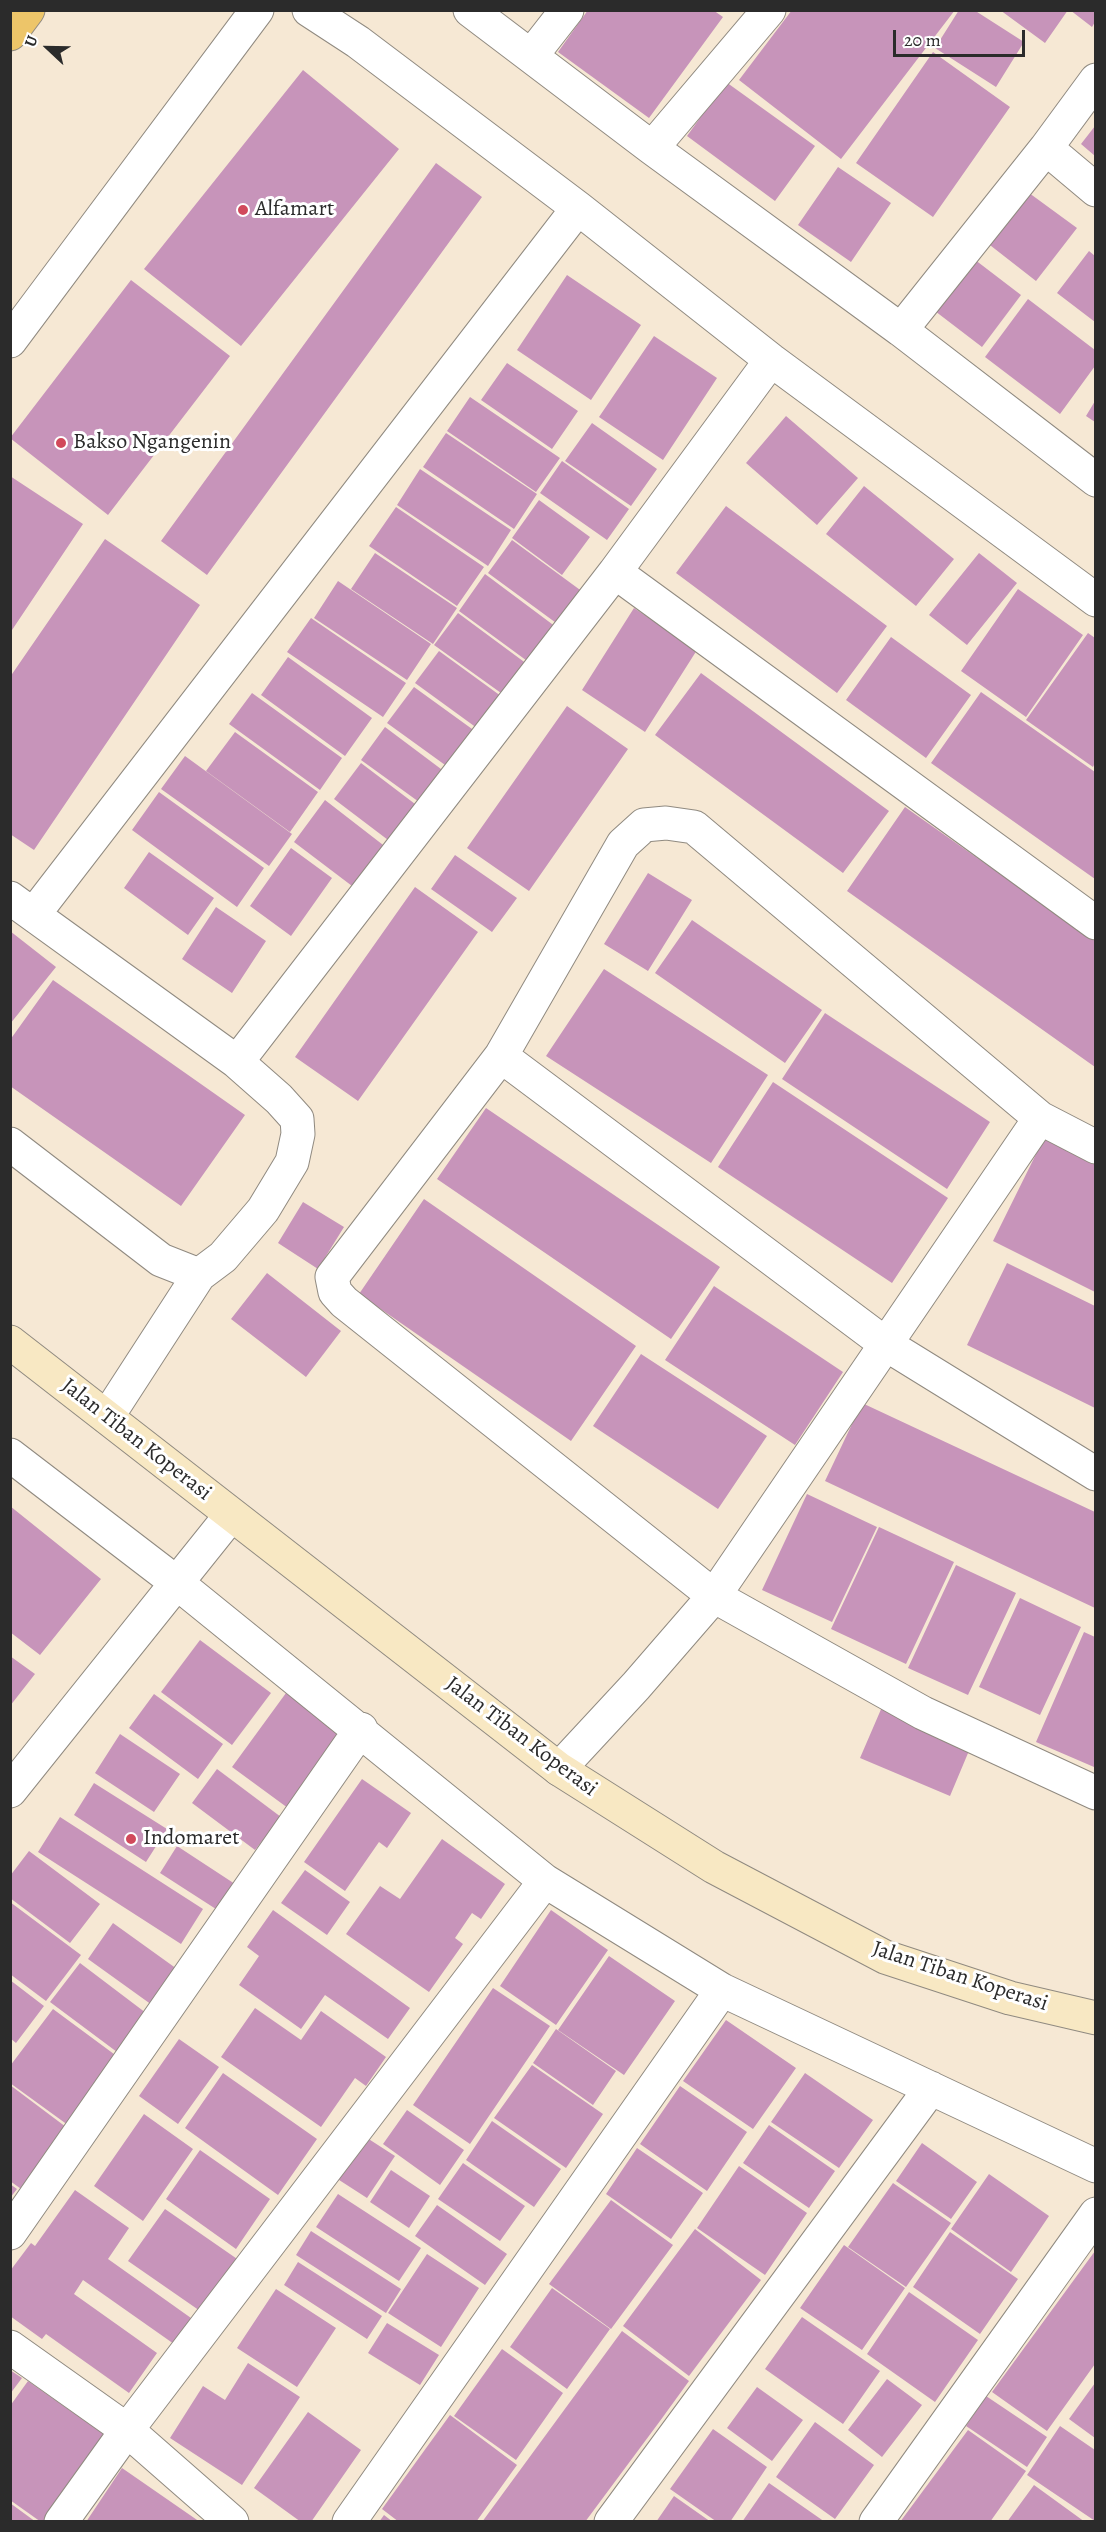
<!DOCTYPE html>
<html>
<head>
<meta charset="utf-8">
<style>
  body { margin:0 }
  #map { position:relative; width:1106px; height:2532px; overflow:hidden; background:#f6e8d4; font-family:Alegreya,serif }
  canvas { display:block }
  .frame { position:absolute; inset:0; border:12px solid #2b2b2b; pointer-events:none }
  .north { position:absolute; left:18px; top:18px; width:60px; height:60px; -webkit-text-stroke:4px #fff; paint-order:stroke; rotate:292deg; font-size:16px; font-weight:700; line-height:24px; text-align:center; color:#2b2b2b }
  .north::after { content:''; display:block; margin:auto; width:21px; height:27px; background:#2b2b2b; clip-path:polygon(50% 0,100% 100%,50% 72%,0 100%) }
  .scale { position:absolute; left:893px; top:30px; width:132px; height:27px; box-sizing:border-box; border:3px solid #2b2b2b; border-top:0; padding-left:8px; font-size:18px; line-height:21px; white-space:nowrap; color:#2b2b2b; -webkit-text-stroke:4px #fff; paint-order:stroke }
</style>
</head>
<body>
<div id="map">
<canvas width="1106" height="2532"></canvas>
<div class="frame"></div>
<div class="north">U</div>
<div class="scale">20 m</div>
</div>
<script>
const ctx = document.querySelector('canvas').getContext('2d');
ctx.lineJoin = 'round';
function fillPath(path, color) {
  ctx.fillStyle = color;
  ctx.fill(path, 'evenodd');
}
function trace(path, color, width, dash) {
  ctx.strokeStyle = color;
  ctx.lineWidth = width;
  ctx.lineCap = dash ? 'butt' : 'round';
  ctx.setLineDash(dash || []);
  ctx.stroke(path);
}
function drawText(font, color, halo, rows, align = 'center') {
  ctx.font = font + ' Alegreya,serif';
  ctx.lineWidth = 6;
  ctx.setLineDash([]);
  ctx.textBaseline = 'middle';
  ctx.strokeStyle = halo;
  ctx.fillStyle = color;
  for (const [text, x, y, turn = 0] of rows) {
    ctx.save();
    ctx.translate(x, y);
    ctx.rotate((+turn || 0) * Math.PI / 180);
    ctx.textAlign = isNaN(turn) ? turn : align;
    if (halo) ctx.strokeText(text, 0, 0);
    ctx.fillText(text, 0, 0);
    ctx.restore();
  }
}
const building = new Path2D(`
  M 588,10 L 713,10 L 723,17 L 649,118 L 558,52 Z
  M 792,10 L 955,10 L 841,159 L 739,80 Z
  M 959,10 L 974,10 L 1024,42 L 996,87 L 935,48 Z
  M 1000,10 L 1068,10 L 1045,43 Z
  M 1070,10 L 1095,10 L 1095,22 L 1092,27 Z
  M 933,52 L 1010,107 L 933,217 L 856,163 Z
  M 303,70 L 399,149 L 241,346 L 144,269 Z
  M 726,82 L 815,146 L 775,201 L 687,136 Z
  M 1095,126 L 1095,156 L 1081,144 Z
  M 436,163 L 482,197 L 207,575 L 161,541 Z
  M 838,167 L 891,203 L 851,262 L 798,225 Z
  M 1025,190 L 1077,228 L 1036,281 L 986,242 Z
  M 1089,251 L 1095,256 L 1095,322 L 1057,293 Z
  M 970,256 L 1021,295 L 982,347 L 931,308 Z
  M 567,275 L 641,325 L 591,400 L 517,350 Z
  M 131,280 L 230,356 L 108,515 L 10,438 Z
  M 1028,299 L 1095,350 L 1095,366 L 1060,414 L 985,357 Z
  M 654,336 L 717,378 L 663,460 L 599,417 Z
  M 507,363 L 578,411 L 552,449 L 481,400 Z
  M 470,397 L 560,458 L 536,492 L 447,431 Z
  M 1095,401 L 1095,422 L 1086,416 Z
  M 786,416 L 858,478 L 817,525 L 746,463 Z
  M 592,423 L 657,469 L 631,506 L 565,461 Z
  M 446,433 L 537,494 L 514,529 L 423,467 Z
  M 562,461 L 629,509 L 607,540 L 540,493 Z
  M 420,469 L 511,530 L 488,566 L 397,505 Z
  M 10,476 L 83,524 L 10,633 Z
  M 864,486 L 954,559 L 916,606 L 826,534 Z
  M 539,500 L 590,537 L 562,575 L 512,538 Z
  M 726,506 L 887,626 L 837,693 L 676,573 Z
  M 396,507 L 484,567 L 457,606 L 369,546 Z
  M 105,539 L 200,605 L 34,850 L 10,834 L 10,677 Z
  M 512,540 L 587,595 L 563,628 L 488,573 Z
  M 375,553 L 457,608 L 433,644 L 351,589 Z
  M 979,553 L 1017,583 L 967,645 L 929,615 Z
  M 485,574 L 560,630 L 534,666 L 459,611 Z
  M 338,581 L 431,644 L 407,680 L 314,618 Z
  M 1018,589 L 1083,635 L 1026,717 L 961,671 Z
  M 634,608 L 697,650 L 645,732 L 582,690 Z
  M 458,613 L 531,667 L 508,698 L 434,645 Z
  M 311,618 L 406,683 L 383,717 L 287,652 Z
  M 1088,633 L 1095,638 L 1095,763 L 1093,767 L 1026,720 Z
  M 891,637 L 971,695 L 926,758 L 846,700 Z
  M 439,651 L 505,699 L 481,731 L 415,683 Z
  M 288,657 L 372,718 L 345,756 L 261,695 Z
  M 701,673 L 889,811 L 843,873 L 655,735 Z
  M 414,687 L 479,734 L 452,770 L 387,723 Z
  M 981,692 L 1095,772 L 1095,879 L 931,763 Z
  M 252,693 L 342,758 L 320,790 L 229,724 Z
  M 567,706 L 628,749 L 529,891 L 467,848 Z
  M 385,727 L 449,775 L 426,807 L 361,760 Z
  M 235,732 L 318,792 L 290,832 L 206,771 Z
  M 185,756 L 292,834 L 269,866 L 161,789 Z
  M 361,763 L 419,807 L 392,843 L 334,799 Z
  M 159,792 L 264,868 L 237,907 L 132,830 Z
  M 325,800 L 387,848 L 356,889 L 294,842 Z
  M 905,807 L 1095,941 L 1095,1067 L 847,891 Z
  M 291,848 L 332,878 L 291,936 L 250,906 Z
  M 149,852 L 214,898 L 188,935 L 124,888 Z
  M 455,855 L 517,898 L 492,932 L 431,889 Z
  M 648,873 L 692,900 L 648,971 L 604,944 Z
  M 415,887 L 478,932 L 358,1101 L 295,1057 Z
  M 216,907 L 266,941 L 232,993 L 182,959 Z
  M 692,920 L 822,1010 L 785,1063 L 655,973 Z
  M 10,931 L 56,967 L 10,1024 Z
  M 604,969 L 768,1075 L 711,1163 L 546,1056 Z
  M 53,980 L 245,1115 L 181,1206 L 10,1086 L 10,1040 Z
  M 825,1013 L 990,1122 L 947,1189 L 782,1079 Z
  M 773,1082 L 948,1198 L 892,1283 L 718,1167 Z
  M 486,1108 L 720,1267 L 671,1339 L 437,1179 Z
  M 1044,1138 L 1095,1164 L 1095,1292 L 993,1241 Z
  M 424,1199 L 636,1346 L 571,1441 L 359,1294 Z
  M 303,1202 L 344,1227 L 318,1269 L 278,1243 Z
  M 1007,1263 L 1095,1306 L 1095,1408 L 967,1345 Z
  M 267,1273 L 341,1331 L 306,1377 L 231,1319 Z
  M 714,1286 L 843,1372 L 795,1445 L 665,1360 Z
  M 641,1354 L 767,1436 L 718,1509 L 593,1426 Z
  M 862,1403 L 1095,1512 L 1095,1608 L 825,1481 Z
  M 807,1494 L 877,1527 L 832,1622 L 762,1590 Z
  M 10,1506 L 101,1579 L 40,1655 L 10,1632 Z
  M 879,1527 L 954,1562 L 906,1664 L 831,1629 Z
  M 956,1565 L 1016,1593 L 968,1695 L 908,1668 Z
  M 1020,1598 L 1081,1627 L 1040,1715 L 979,1687 Z
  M 1084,1632 L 1095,1637 L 1094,1767 L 1036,1742 Z
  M 200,1640 L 271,1693 L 232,1745 L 161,1692 Z
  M 10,1656 L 35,1674 L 10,1706 Z
  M 286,1693 L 345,1738 L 292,1811 L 232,1767 Z
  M 154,1694 L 223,1744 L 198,1779 L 129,1728 Z
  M 882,1707 L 971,1746 L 950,1796 L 860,1758 Z
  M 120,1734 L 180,1774 L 154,1812 L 95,1773 Z
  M 217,1769 L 281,1817 L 255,1850 L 192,1803 Z
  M 362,1779 L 411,1813 L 387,1848 L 379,1842 L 345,1891 L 304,1862 Z
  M 94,1783 L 167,1829 L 146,1862 L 74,1815 Z
  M 60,1817 L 203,1909 L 181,1944 L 38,1852 Z
  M 442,1839 L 505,1884 L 481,1919 L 472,1913 L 455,1938 L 463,1944 L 429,1992 L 346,1934 L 380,1886 L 400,1899 Z
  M 177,1846 L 235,1884 L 219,1911 L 160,1873 Z
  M 29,1851 L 100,1904 L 70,1943 L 10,1898 L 10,1876 Z
  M 305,1870 L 350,1902 L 327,1935 L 281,1903 Z
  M 10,1902 L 81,1955 L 46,2001 L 10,1974 Z
  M 273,1910 L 410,2008 L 388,2039 L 325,1995 L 301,2029 L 239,1985 L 259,1956 L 247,1947 Z
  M 551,1910 L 608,1950 L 556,2025 L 500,1986 Z
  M 113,1923 L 177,1969 L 152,2005 L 88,1959 Z
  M 609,1956 L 675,2001 L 624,2075 L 558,2030 Z
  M 80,1963 L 146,2013 L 117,2052 L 50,2002 Z
  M 10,1980 L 44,2006 L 16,2043 L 10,2038 Z
  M 493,1988 L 550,2026 L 470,2144 L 413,2105 Z
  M 255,2008 L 301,2040 L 321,2011 L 386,2057 L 366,2086 L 355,2078 L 321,2127 L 221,2057 Z
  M 53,2009 L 122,2060 L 72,2128 L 10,2083 L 10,2066 Z
  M 726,2020 L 796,2068 L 753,2129 L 683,2081 Z
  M 556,2029 L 616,2071 L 593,2105 L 533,2063 Z
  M 179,2039 L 219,2067 L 178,2124 L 139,2096 Z
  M 532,2065 L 603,2114 L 566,2168 L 494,2118 Z
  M 223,2073 L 317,2139 L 278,2195 L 185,2128 Z
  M 805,2073 L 873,2120 L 839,2168 L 771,2122 Z
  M 10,2085 L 70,2130 L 24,2191 L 10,2181 Z
  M 680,2086 L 747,2132 L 707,2191 L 640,2144 Z
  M 407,2110 L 464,2150 L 440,2185 L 383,2144 Z
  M 144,2114 L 193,2149 L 143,2221 L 94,2186 Z
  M 492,2121 L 561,2169 L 534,2207 L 466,2160 Z
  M 769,2125 L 835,2171 L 809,2208 L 743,2163 Z
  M 364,2136 L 395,2156 L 367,2198 L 336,2178 Z
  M 922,2143 L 977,2182 L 951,2219 L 896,2181 Z
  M 637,2148 L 703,2193 L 671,2239 L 606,2194 Z
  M 200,2150 L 270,2199 L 236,2249 L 166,2199 Z
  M 463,2163 L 525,2206 L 500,2241 L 438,2199 Z
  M 739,2166 L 807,2213 L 765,2275 L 697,2228 Z
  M 391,2170 L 430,2196 L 409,2228 L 370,2202 Z
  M 989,2174 L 1049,2216 L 1011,2272 L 951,2229 Z
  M 893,2183 L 951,2223 L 906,2287 L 848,2247 Z
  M 10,2184 L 17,2189 L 10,2198 Z
  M 75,2190 L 129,2228 L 108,2259 L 191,2318 L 174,2344 L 83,2280 L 74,2294 L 157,2353 L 129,2393 L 46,2334 L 42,2339 L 10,2316 L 10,2271 L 31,2243 L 35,2246 Z
  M 338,2194 L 421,2248 L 399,2281 L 316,2227 Z
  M 611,2200 L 673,2245 L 611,2329 L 549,2284 Z
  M 437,2205 L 507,2254 L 485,2285 L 415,2236 Z
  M 165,2209 L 243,2263 L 203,2313 L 128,2261 Z
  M 695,2229 L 761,2280 L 689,2376 L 623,2326 Z
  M 311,2231 L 401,2289 L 386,2313 L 296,2255 Z
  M 950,2232 L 1018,2279 L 980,2334 L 913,2287 Z
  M 844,2245 L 905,2288 L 862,2350 L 800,2308 Z
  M 1095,2251 L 1095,2364 L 1047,2431 L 992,2392 Z
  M 427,2254 L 479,2288 L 441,2347 L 388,2313 Z
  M 298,2262 L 382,2316 L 367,2339 L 284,2285 Z
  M 552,2288 L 610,2329 L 567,2389 L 510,2347 Z
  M 276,2289 L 336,2328 L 297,2387 L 237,2348 Z
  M 909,2292 L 978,2340 L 935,2402 L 867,2354 Z
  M 802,2317 L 880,2371 L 843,2424 L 765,2369 Z
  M 387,2323 L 439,2355 L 420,2385 L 368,2353 Z
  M 622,2331 L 689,2381 L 660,2421 L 585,2522 L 482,2522 Z
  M 502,2349 L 563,2393 L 516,2460 L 454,2416 Z
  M 248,2363 L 300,2397 L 242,2485 L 170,2438 L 203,2386 L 225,2400 Z
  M 10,2370 L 22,2378 L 10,2394 Z
  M 887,2379 L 922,2405 L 882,2457 L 848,2430 Z
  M 28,2381 L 112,2440 L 55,2522 L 41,2522 L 10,2500 L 10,2406 Z
  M 1095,2383 L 1095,2438 L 1069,2419 Z
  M 757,2387 L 803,2420 L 772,2461 L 727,2428 Z
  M 986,2396 L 1047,2437 L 1027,2467 L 966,2426 Z
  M 308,2412 L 361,2450 L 311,2522 L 301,2522 L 254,2488 Z
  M 450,2415 L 517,2465 L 476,2522 L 399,2522 L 382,2509 Z
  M 815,2422 L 874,2465 L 835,2519 L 776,2477 Z
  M 1060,2426 L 1095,2450 L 1095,2521 L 1027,2475 Z
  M 713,2429 L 767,2467 L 730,2522 L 717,2522 L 670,2489 Z
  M 968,2430 L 1026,2471 L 990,2522 L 900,2522 Z
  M 122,2468 L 200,2522 L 86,2522 Z
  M 769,2483 L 825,2522 L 742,2522 Z
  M 1034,2485 L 1085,2522 L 1007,2522 Z
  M 674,2496 L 711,2522 L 656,2522 Z
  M 10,2503 L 36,2522 L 10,2522 Z
  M 384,2515 L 393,2522 L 379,2522 Z`);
const street = new Path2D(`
  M 309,10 L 358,42 L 578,208 L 771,360 L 1096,600
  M 470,10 L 652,148 L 901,330 L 1096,480
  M 531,56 L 567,10
  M 652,148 L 769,10
  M 1046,148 L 1096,80
  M 901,330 L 1046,148 L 1096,190
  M 10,341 L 257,10
  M 615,572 L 1096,923
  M 10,898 L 237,1062 L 279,1099 L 297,1119 L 298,1134 L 292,1162 L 263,1210 L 223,1257 L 199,1275 L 161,1260 L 10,1144
  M 34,914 L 578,208
  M 501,1056 L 887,1345 L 1096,1474
  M 237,1062 L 615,572 L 771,360
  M 1096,1147 L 1040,1118 L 694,827 L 666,823 L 644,825 L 623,844 L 501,1056 L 332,1277 L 335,1292 L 344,1302 L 714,1596 L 923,1713 L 1096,1793
  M 107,1417 L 199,1275
  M 10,1455 L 177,1583 L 545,1881 L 722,1990 L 1096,2166
  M 559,1769 L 636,1686 L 714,1596 L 1040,1118
  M 10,1791 L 231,1515
  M 10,2233 L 361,1729
  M 10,2347 L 127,2430 L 232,2522
  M 61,2522 L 127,2430 L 545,1881
  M 349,2522 L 722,1990
  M 611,2522 L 931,2088
  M 876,2522 L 1096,2214`);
const secondary = new Path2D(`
  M 10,1342 L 559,1769 L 714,1867 L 885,1957 L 1010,1998 L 1096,2018`);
const highway = new Path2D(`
  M 10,34 L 28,10`);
const markers = [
  [243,210,6,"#d1495b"],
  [61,443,6,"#d1495b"],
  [131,1839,6,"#d1495b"]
];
const poiNames = [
  ["Alfamart",255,210],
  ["Bakso Ngangenin",73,443],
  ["Indomaret",143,1839]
];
const streetNames = [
  ["Jalan Tiban Koperasi",136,1440,38],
  ["Jalan Tiban Koperasi",521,1737,37],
  ["Jalan Tiban Koperasi",960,1977,18]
];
fillPath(building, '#c794ba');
trace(street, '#908a80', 35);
trace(secondary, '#908a80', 35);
trace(highway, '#908a80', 35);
trace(street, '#fff', 33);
trace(secondary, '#f8e8c3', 33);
trace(highway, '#edc569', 33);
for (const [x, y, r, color] of markers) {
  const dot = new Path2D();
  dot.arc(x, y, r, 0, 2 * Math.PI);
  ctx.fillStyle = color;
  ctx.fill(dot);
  trace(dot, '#fff', 2);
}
drawText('22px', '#2b2b2b', '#fff', poiNames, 'left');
drawText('22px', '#2b2b2b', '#fff', streetNames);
</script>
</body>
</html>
